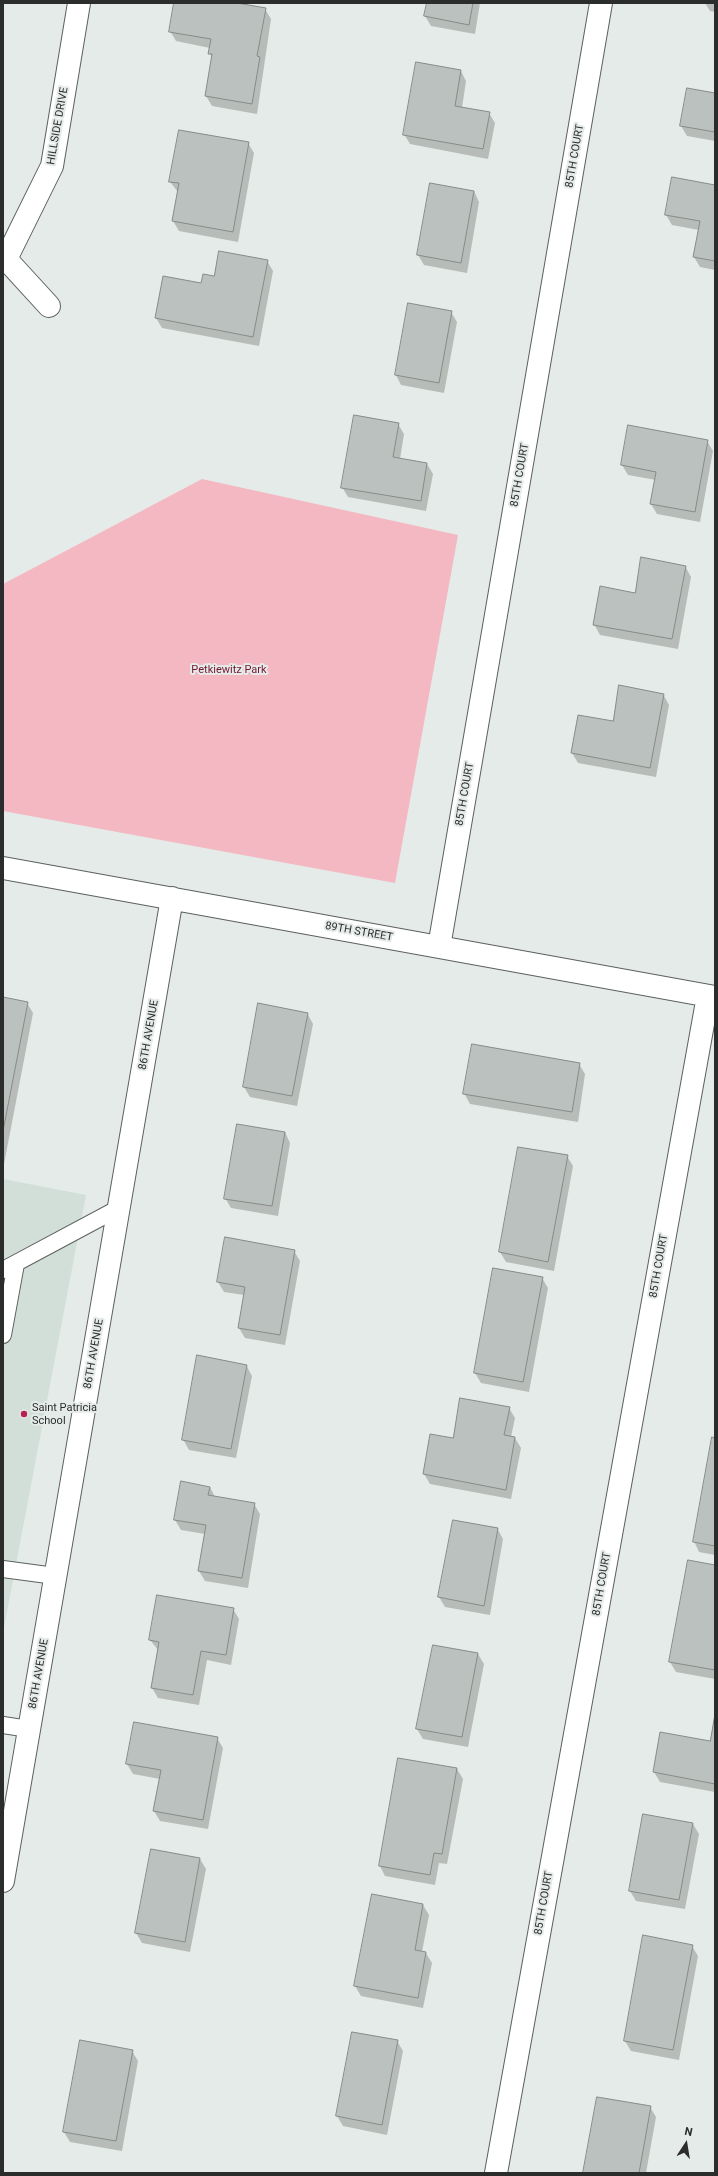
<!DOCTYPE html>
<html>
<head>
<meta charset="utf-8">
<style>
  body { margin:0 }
  #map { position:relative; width:718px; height:2176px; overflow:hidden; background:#e5ebe8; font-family:Roboto,sans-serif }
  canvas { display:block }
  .frame { position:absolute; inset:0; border:4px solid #2b2d2c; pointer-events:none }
  .north { position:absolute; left:666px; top:2124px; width:40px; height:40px; -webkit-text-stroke:3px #e5ebe8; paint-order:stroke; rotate:12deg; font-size:11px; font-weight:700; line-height:16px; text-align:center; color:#2b2d2c }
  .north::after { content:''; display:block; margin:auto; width:14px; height:18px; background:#2b2d2c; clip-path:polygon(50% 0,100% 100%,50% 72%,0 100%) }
</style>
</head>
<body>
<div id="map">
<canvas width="718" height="2176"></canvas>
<div class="frame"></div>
<div class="north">N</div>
</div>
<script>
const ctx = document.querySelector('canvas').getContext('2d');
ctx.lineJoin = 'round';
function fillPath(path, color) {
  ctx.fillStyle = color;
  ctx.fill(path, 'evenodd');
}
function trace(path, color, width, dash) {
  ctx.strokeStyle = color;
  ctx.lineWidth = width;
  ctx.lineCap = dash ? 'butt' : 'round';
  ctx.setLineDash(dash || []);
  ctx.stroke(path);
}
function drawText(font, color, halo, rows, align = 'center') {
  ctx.font = font + ' Roboto,sans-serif';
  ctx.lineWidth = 4;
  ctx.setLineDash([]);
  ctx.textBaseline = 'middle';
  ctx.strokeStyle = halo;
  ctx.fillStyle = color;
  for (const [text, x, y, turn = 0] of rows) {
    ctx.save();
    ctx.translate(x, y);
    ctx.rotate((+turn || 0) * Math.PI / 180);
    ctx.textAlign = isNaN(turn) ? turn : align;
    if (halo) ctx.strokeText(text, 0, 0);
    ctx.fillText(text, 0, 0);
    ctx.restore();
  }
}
const built = new Path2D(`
  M 3,1179 L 86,1195 L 3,1633 Z`);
const green = new Path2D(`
  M 202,479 L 458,535 L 395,883 L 3,811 L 3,584 Z`);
const shadow = new Path2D(`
  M 175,3 L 231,3 L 265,9 L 271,19 L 257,114 L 212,106 L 206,96 L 213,59 L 210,54 L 210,48 L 176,41 L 170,31 Z
  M 428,3 L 480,3 L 475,34 L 431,26 L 425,16 Z
  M 705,3 L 715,3 L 715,12 L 710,11 Z
  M 461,71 L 466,81 L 462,108 L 489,113 L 495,123 L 488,159 L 410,144 L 404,134 Z
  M 715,94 L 715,141 L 687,136 L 681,126 Z
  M 248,143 L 254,153 L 238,242 L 179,231 L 173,221 L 178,192 L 170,182 Z
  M 715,186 L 715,270 L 700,267 L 694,257 L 699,230 L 672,225 L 666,215 Z
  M 474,191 L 479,202 L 467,273 L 424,265 L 418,255 Z
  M 267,261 L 273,271 L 259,346 L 162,328 L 156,318 L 202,284 L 215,277 Z
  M 451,312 L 457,322 L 444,393 L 401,385 L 396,375 Z
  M 398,424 L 404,434 L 400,459 L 427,464 L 433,474 L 426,511 L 348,497 L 342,487 Z
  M 707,441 L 713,451 L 700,522 L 657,514 L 651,504 L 656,480 L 628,475 L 622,465 Z
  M 685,566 L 691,577 L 678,649 L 600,635 L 594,624 L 635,594 Z
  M 663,694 L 669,705 L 656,777 L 578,763 L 572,753 L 613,722 Z
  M 3,998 L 27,1003 L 33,1013 L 4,1164 Z
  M 307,1013 L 313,1024 L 297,1106 L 250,1097 L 244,1087 Z
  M 579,1064 L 585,1074 L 578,1122 L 470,1104 L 464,1093 Z
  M 285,1132 L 290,1143 L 278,1216 L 231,1208 L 225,1198 Z
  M 567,1156 L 573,1166 L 554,1271 L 506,1262 L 500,1252 Z
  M 294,1251 L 300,1261 L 285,1345 L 245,1338 L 239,1328 L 244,1295 L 224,1292 L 218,1282 Z
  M 542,1278 L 548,1288 L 529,1392 L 481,1383 L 475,1373 Z
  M 246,1365 L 252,1376 L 236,1458 L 189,1450 L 183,1439 Z
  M 509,1408 L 515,1418 L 511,1437 L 515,1438 L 521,1448 L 511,1499 L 430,1484 L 424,1474 L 454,1439 Z
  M 715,1439 L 715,1555 L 699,1552 L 694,1541 Z
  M 210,1487 L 215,1497 L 254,1504 L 260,1514 L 248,1588 L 205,1581 L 199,1571 L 205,1534 L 181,1530 L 175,1520 Z
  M 497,1528 L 503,1539 L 490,1615 L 445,1607 L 439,1597 Z
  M 715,1566 L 715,1679 L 676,1672 L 670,1662 Z
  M 233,1609 L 239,1619 L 231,1665 L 207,1660 L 199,1705 L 158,1698 L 152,1688 L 158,1650 L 150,1640 Z
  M 434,1646 L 478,1654 L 484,1664 L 468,1747 L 423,1739 L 417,1729 Z
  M 715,1719 L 715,1792 L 660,1782 L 654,1772 L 711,1743 Z
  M 217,1738 L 223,1748 L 208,1829 L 160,1821 L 154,1811 L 160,1779 L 133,1774 L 127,1764 Z
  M 399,1759 L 457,1769 L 463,1779 L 447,1864 L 439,1863 L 435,1885 L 385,1876 L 380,1866 Z
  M 644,1815 L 693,1824 L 699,1834 L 685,1909 L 636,1901 L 630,1891 Z
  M 152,1850 L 200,1859 L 206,1869 L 190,1952 L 142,1943 L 136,1933 Z
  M 373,1895 L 423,1905 L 429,1915 L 422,1952 L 426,1953 L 432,1963 L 423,2008 L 361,1996 L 355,1986 Z
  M 692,1946 L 698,1956 L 679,2060 L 631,2051 L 625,2041 Z
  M 397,2041 L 403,2051 L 387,2135 L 343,2126 L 337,2116 Z
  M 132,2051 L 138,2061 L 122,2151 L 70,2142 L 64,2132 Z
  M 650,2107 L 656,2117 L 646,2173 L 584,2173 Z`);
const building = new Path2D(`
  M 174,3 L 237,3 L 266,8 L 257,56 L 260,57 L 252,104 L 205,96 L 212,54 L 208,54 L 211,39 L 169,32 Z
  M 427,3 L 473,3 L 469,25 L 424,16 Z
  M 416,62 L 461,70 L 455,106 L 490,112 L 483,149 L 403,135 Z
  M 687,88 L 715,93 L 715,132 L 680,126 Z
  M 179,130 L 249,142 L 233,232 L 172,221 L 179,183 L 169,182 Z
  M 672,177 L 715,185 L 715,261 L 693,257 L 700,221 L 665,215 Z
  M 430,183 L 474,191 L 461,263 L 417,255 Z
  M 219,251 L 268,260 L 253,337 L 155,318 L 163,276 L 201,283 L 203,274 L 214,276 Z
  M 408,303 L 452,311 L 439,383 L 395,375 Z
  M 354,415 L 399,423 L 393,457 L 427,463 L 421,501 L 341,488 Z
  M 628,425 L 708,440 L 695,512 L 650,504 L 656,472 L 621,465 Z
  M 641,557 L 686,566 L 672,639 L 593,625 L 600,586 L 635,593 Z
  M 619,685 L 664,694 L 650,768 L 571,753 L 578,715 L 613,721 Z
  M 3,997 L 28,1002 L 3,1131 Z
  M 258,1003 L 308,1013 L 292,1096 L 243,1087 Z
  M 472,1044 L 580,1063 L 572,1112 L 463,1094 Z
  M 237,1124 L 285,1132 L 272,1206 L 224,1199 Z
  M 518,1147 L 568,1155 L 548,1262 L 499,1252 Z
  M 225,1237 L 295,1250 L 280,1335 L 238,1328 L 245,1287 L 217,1282 Z
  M 493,1268 L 543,1277 L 523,1382 L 474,1373 Z
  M 197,1355 L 247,1365 L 231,1449 L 182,1440 Z
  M 460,1398 L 510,1407 L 504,1435 L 515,1437 L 506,1490 L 423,1474 L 430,1434 L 453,1438 Z
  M 712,1437 L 715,1438 L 715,1546 L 693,1542 Z
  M 181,1481 L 210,1487 L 208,1495 L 255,1503 L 242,1578 L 198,1571 L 206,1525 L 174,1520 Z
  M 453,1520 L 498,1528 L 484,1606 L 438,1597 Z
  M 688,1560 L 715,1565 L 715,1670 L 669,1662 Z
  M 157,1595 L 234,1608 L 226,1655 L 201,1651 L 193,1695 L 151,1688 L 159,1642 L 149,1640 Z
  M 433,1645 L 478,1653 L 462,1737 L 416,1729 Z
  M 715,1714 L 715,1784 L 653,1772 L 660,1732 L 710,1741 Z
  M 134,1722 L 218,1737 L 203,1820 L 153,1811 L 161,1770 L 126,1764 Z
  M 398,1758 L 457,1768 L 442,1854 L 434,1853 L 430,1875 L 379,1866 Z
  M 643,1814 L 693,1823 L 679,1900 L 629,1891 Z
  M 151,1849 L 200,1858 L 185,1942 L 135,1933 Z
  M 372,1894 L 423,1904 L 415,1950 L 426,1952 L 418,1998 L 354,1986 Z
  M 643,1935 L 693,1945 L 673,2050 L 624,2041 Z
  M 352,2032 L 398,2040 L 382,2125 L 336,2116 Z
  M 80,2040 L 133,2050 L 116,2141 L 63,2132 Z
  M 597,2097 L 651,2106 L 639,2173 L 583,2173 Z`);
const lane = new Path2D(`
  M 3,1270 L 119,1208
  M 3,1335 L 16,1264
  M 3,1569 L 55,1576
  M 3,1725 L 29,1729`);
const street = new Path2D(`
  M 6,259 L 49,306
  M 3,261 L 6,259 L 52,166 L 79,3
  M 3,868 L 715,997
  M 439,947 L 601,3
  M 3,1881 L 172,898
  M 496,2173 L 708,996`);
const markers = [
  [24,1414,4,"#b32354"]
];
const streetNames = [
  ["HILLSIDE DRIVE",58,126,-80],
  ["85TH COURT",575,156,-80],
  ["85TH COURT",520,475,-80],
  ["85TH COURT",465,794,-80],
  ["89TH STREET",359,932,10],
  ["86TH AVENUE",149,1035,-80],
  ["85TH COURT",659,1266,-80],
  ["86TH AVENUE",94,1354,-80],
  ["85TH COURT",602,1584,-80],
  ["86TH AVENUE",39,1674,-80],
  ["85TH COURT",544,1903,-80]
];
const parkNames = [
  ["Petkiewitz Park",229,670]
];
const poiNames = [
  ["Saint Patricia",32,1408],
  ["School",32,1421]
];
fillPath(built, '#d2dfd8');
fillPath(green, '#f4b8c2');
fillPath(shadow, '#0003');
fillPath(building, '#bbc1be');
trace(building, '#868b88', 1);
trace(lane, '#5c615e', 18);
trace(street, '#5c615e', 24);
trace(lane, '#fff', 16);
trace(street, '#fff', 22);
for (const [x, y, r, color] of markers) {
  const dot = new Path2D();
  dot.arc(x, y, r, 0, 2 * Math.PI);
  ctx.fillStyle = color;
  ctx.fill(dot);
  trace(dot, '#e5ebe8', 1.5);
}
drawText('11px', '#2b2d2c', '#e5ebe8', streetNames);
drawText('11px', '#741735', '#e5ebe8', parkNames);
drawText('11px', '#2b2d2c', '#e5ebe8', poiNames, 'left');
</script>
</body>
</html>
